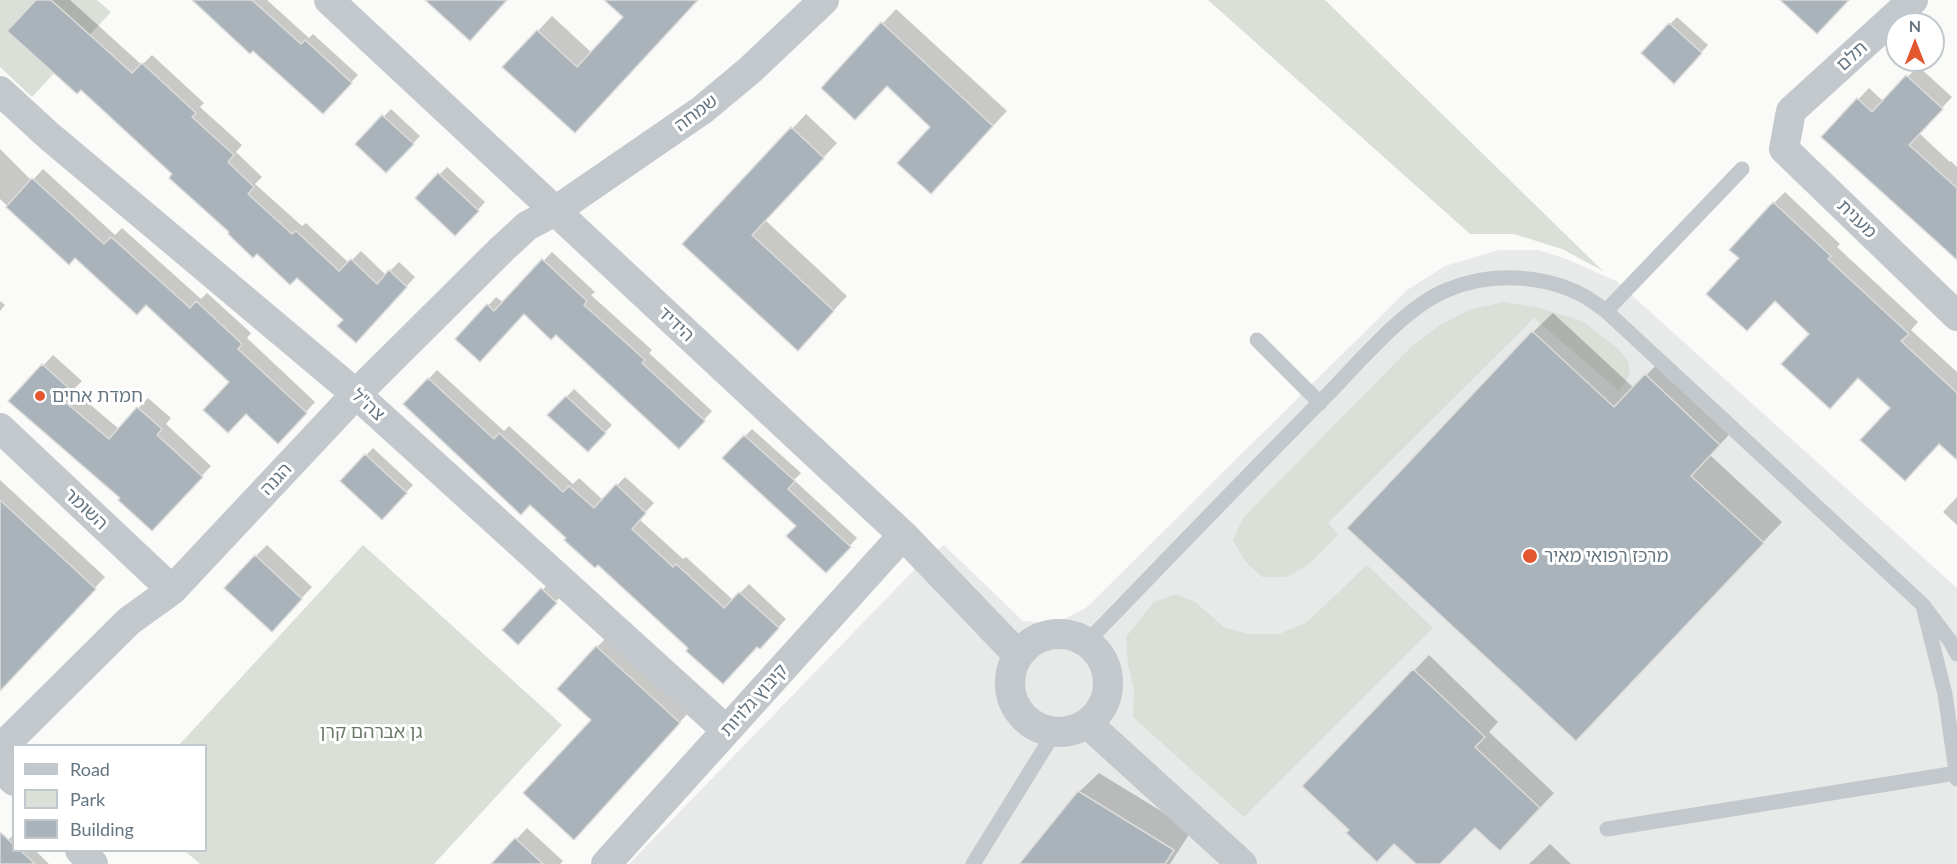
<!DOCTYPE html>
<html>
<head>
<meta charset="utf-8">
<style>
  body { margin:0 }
  #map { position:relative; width:1957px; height:864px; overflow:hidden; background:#fafaf8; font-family:Lato,sans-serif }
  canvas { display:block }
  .legend { position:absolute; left:12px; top:744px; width:195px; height:108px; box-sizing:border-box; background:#fff; border:2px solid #c1c8cd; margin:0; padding:8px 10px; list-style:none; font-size:18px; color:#657683 }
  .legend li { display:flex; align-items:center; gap:12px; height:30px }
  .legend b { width:30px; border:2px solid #c1c8cd }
  .north { position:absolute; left:1885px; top:12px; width:60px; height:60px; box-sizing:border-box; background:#fff; border:2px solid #c1c8cd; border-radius:50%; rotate:0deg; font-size:16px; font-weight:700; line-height:24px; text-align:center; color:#657683 }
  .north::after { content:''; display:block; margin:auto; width:21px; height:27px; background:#e4572e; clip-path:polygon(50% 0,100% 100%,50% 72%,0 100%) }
</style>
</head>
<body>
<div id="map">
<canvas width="1957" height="864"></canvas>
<ul class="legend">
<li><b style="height:8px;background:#c3c8cc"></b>Road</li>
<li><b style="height:16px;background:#dadfd7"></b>Park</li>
<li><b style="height:16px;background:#aab3b9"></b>Building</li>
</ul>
<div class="north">N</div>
</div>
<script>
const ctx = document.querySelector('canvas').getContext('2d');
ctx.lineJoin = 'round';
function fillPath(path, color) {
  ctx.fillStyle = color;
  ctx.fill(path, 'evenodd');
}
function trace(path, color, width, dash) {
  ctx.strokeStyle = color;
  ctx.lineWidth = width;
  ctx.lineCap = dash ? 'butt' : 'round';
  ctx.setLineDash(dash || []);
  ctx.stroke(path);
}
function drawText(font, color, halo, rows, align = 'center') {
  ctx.font = font + ' Lato,"Noto Sans Hebrew",sans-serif';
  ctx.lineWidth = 6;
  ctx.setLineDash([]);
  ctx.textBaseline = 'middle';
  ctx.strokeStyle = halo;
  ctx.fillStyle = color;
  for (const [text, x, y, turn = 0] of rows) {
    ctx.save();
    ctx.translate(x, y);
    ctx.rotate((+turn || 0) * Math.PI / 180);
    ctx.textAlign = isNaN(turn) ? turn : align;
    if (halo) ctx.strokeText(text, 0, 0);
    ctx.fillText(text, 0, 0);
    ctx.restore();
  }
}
const built = new Path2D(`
  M 1499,250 L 1539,250 L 1569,260 L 1616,281 L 1957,588 L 1957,864 L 629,864 L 918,566 L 944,545 L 1023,621 L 1054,624 L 1086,608 L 1407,290 L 1445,266 Z`);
const green = new Path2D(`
  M 0,0 L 97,0 L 111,12 L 32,97 L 0,67 Z
  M 1208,0 L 1325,0 L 1603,271 L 1562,249 L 1514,234 L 1470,234 Z
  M 1504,302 L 1540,308 L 1582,321 L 1617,348 L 1628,361 L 1630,374 L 1619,391 L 1534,318 L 1328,523 L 1338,535 L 1308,565 L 1287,577 L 1262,577 L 1245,561 L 1233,540 L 1243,518 L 1412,346 L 1440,325 L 1471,309 Z
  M 363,545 L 562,725 L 434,864 L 200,864 L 185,851 L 206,850 L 206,746 L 179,745 Z
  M 1367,565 L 1433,628 L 1244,817 L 1133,717 L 1134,689 L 1128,664 L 1126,637 L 1154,602 L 1176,594 L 1195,602 L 1225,628 L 1250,634 L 1279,634 L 1306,623 Z`);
const shadow = new Path2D(`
  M 38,0 L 70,0 L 142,65 L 152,55 L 204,103 L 200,107 L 242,145 L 236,152 L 262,177 L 255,184 L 302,226 L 306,223 L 349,263 L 361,251 L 386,275 L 399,262 L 415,277 L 365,332 L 345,320 L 297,276 L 257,252 L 232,232 L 174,174 Z
  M 209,0 L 267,0 L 309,38 L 313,34 L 358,75 L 323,112 Z
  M 606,0 L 697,0 L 575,131 L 504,67 L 552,16 L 592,53 L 625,17 Z
  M 896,9 L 1007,111 L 945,177 L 932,127 L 882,24 Z
  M 1677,17 L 1708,45 L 1681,75 L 1643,53 Z
  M 1918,66 L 1952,97 L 1919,133 L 1950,162 L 1951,161 L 1957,167 L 1957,258 L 1823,137 L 1869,88 L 1884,102 Z
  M 391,109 L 420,136 L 394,164 L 357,144 Z
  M 806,114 L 837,143 L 765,220 L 847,296 L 812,334 L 684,244 Z
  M 0,149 L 32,181 L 43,169 L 115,235 L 122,228 L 201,299 L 207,293 L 251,333 L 247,338 L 315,402 L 288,432 L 147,303 L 75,256 L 69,263 L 0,199 Z
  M 447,167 L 485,202 L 463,227 L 439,175 Z
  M 1785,192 L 1840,244 L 1837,247 L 1918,322 L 1911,330 L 1957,372 L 1957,458 L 1892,408 L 1811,334 L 1741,258 L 1774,203 Z
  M 552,252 L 595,292 L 591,295 L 652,350 L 649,353 L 712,411 L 687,438 L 556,333 L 524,312 L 457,339 L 496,297 L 504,303 Z
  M 0,301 L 5,305 L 0,311 Z
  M 1553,313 L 1634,388 L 1665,356 L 1739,424 L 1710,455 L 1782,522 L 1596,720 L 1533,332 Z
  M 53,355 L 82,381 L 73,390 L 119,429 L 148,398 L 171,418 L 166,424 L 211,466 L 162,519 L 122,498 L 10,401 Z
  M 437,370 L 504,431 L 509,426 L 573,484 L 579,478 L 603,500 L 625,477 L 654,503 L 639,519 L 683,559 L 686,557 L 733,600 L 749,584 L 786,619 L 760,647 L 758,645 L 690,648 L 531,503 L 405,404 Z
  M 574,389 L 612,425 L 588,450 L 550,415 Z
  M 752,429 L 801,473 L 794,480 L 857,538 L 826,571 L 798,526 L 724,458 Z
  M 373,448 L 413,485 L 382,518 L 342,481 Z
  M 0,480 L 105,577 L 0,689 Z
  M 1957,497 L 1957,525 L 1943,512 Z
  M 267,545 L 312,587 L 282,619 L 256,556 Z
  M 550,582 L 563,594 L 525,635 L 504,630 Z
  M 608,636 L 690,711 L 585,827 L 597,647 Z
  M 1429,655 L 1498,722 L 1489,732 L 1554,793 L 1514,835 L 1475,826 L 1439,864 L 1418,864 L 1395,842 L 1351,830 L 1304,786 Z
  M 1099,773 L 1192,830 L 1170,864 L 1022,864 L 1079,792 Z
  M 527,828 L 563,861 L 560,864 L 493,864 Z
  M 14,834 L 14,850 L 35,850 L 49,864 L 0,864 L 0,848 Z
  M 1550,844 L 1571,864 L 1529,864 Z`);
const building = new Path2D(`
  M 36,0 L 51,0 L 132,73 L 142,63 L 196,113 L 192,117 L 234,155 L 228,162 L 254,187 L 248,194 L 292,234 L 296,231 L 339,271 L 351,259 L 377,284 L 389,270 L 407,287 L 356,343 L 337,326 L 343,320 L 297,278 L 290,285 L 257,254 L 253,258 L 228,234 L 229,232 L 169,178 L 172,174 L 81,90 L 77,94 L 7,31 Z
  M 192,0 L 252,0 L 301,44 L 305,40 L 352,83 L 323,114 L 253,51 L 250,54 Z
  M 425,0 L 507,0 L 470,41 Z
  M 604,0 L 698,0 L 575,133 L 502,67 L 537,30 L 577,67 L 623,17 Z
  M 1780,0 L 1849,0 L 1817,34 Z
  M 881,22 L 993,126 L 931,194 L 897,163 L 930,127 L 887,86 L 855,120 L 821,88 Z
  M 1669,23 L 1702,53 L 1674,84 L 1641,53 Z
  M 1906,75 L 1943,109 L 1909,145 L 1957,188 L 1957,260 L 1821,137 L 1857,98 L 1872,112 Z
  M 382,115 L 414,144 L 386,173 L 355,144 Z
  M 791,127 L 824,158 L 752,235 L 834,311 L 798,351 L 682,244 Z
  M 438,173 L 479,211 L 455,236 L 415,198 Z
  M 32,178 L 104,244 L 111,237 L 190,308 L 196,301 L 242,344 L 238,349 L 307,413 L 278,444 L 246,414 L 228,433 L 203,410 L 229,382 L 146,305 L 137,315 L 75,258 L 69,265 L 6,207 Z
  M 1773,202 L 1831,256 L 1828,259 L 1909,334 L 1901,341 L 1957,393 L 1957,460 L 1939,444 L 1905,481 L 1860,440 L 1890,408 L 1858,378 L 1830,409 L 1781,364 L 1809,334 L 1775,301 L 1747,331 L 1706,294 L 1739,258 L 1729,250 Z
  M 542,259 L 587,301 L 584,305 L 645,360 L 642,363 L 705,421 L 679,449 L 556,335 L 551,340 L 524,314 L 480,362 L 455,339 L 487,304 L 494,311 Z
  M 1532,331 L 1614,407 L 1645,374 L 1720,445 L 1691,476 L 1764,543 L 1576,741 L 1347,528 Z
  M 42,364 L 73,392 L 64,401 L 109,439 L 137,407 L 162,429 L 157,435 L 203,477 L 152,531 L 118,500 L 120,498 L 8,401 Z
  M 428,378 L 494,439 L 499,433 L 563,492 L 569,486 L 594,508 L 616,484 L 646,513 L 632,529 L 673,567 L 676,564 L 724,608 L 739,592 L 779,628 L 760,649 L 757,647 L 723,684 L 686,651 L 688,648 L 598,565 L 595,568 L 564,540 L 566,538 L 530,505 L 521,515 L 403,404 Z
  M 566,396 L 606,433 L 588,452 L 547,415 Z
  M 744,435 L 795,481 L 788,489 L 851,547 L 826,573 L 786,536 L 796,526 L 722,458 Z
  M 365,454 L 407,493 L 382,520 L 340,481 Z
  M 0,500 L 96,589 L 0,691 Z
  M 255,555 L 302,599 L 272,632 L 224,588 Z
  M 541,588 L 557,603 L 518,645 L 502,630 Z
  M 596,646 L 680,723 L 574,840 L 523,793 L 591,720 L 557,689 Z
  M 1413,669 L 1485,737 L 1475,747 L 1540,808 L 1500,851 L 1475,828 L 1440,864 L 1416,864 L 1394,844 L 1377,862 L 1346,833 L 1349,830 L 1302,786 Z
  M 1078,791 L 1174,850 L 1165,864 L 1019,864 Z
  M 0,832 L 14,845 L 14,850 L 20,850 L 35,864 L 0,864 Z
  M 515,838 L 543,864 L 491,864 Z`);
const lane = new Path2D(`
  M 1606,311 L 1742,169
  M 1257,340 L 1320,403
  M 1924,610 L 1945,694 L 1957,779
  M 1087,642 C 1166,560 1245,478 1325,397 C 1359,363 1403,308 1447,290 C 1489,272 1543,274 1584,296 C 1591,300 1599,306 1606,311 L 1923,605 L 1950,641 L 1957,654
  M 1607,829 L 1957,773
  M 973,864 L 1054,733`);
const street = new Path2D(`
  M 329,0 L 903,535 L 1018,655
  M 1913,0 L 1791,111 L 1784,149 L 1957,316
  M 0,91 L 49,136 L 356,394 L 726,730
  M 0,428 L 172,590
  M1010 683a49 49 0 1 1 98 0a49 49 0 1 1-98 0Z
  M 1088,724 L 1242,864
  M 0,749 L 129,621 L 172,590 L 356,394 L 502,249 L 527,226 L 555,211 L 702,110 L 750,70 L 824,0
  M 0,767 L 14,781
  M 80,850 L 93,864
  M 606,864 L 903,535`);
const markers = [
  [40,396,6,"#e4572e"],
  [1530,556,8,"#e4572e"]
];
const streetNames = [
  ["תלם",1852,56,-42],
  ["שמחה",696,113,-37],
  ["מענית",1857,219,44],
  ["הידיד",676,324,43],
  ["צה\"ל",368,405,42],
  ["הגנה",276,479,-47],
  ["השומר",86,509,43],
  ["קיבוץ גלויות",754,700,-48]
];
const poiNames = [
  ["חמדת אחים",52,396],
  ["מרכז רפואי מאיר",1544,556]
];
const parkNames = [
  ["גן אברהם קרן",371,732]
];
fillPath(built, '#e8e9e9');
fillPath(green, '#dadfd7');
fillPath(shadow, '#0003');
fillPath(building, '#aab3b9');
trace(building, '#dcdcda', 1.5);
trace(lane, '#c3c8cc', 15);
trace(street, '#c3c8cc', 30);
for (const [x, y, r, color] of markers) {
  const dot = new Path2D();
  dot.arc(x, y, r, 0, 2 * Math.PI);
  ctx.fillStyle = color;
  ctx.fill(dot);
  trace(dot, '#fff', 2);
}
drawText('18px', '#657683', '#fff', streetNames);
drawText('18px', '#657683', '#fff', poiNames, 'left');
drawText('18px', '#687a64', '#fff', parkNames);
</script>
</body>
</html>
